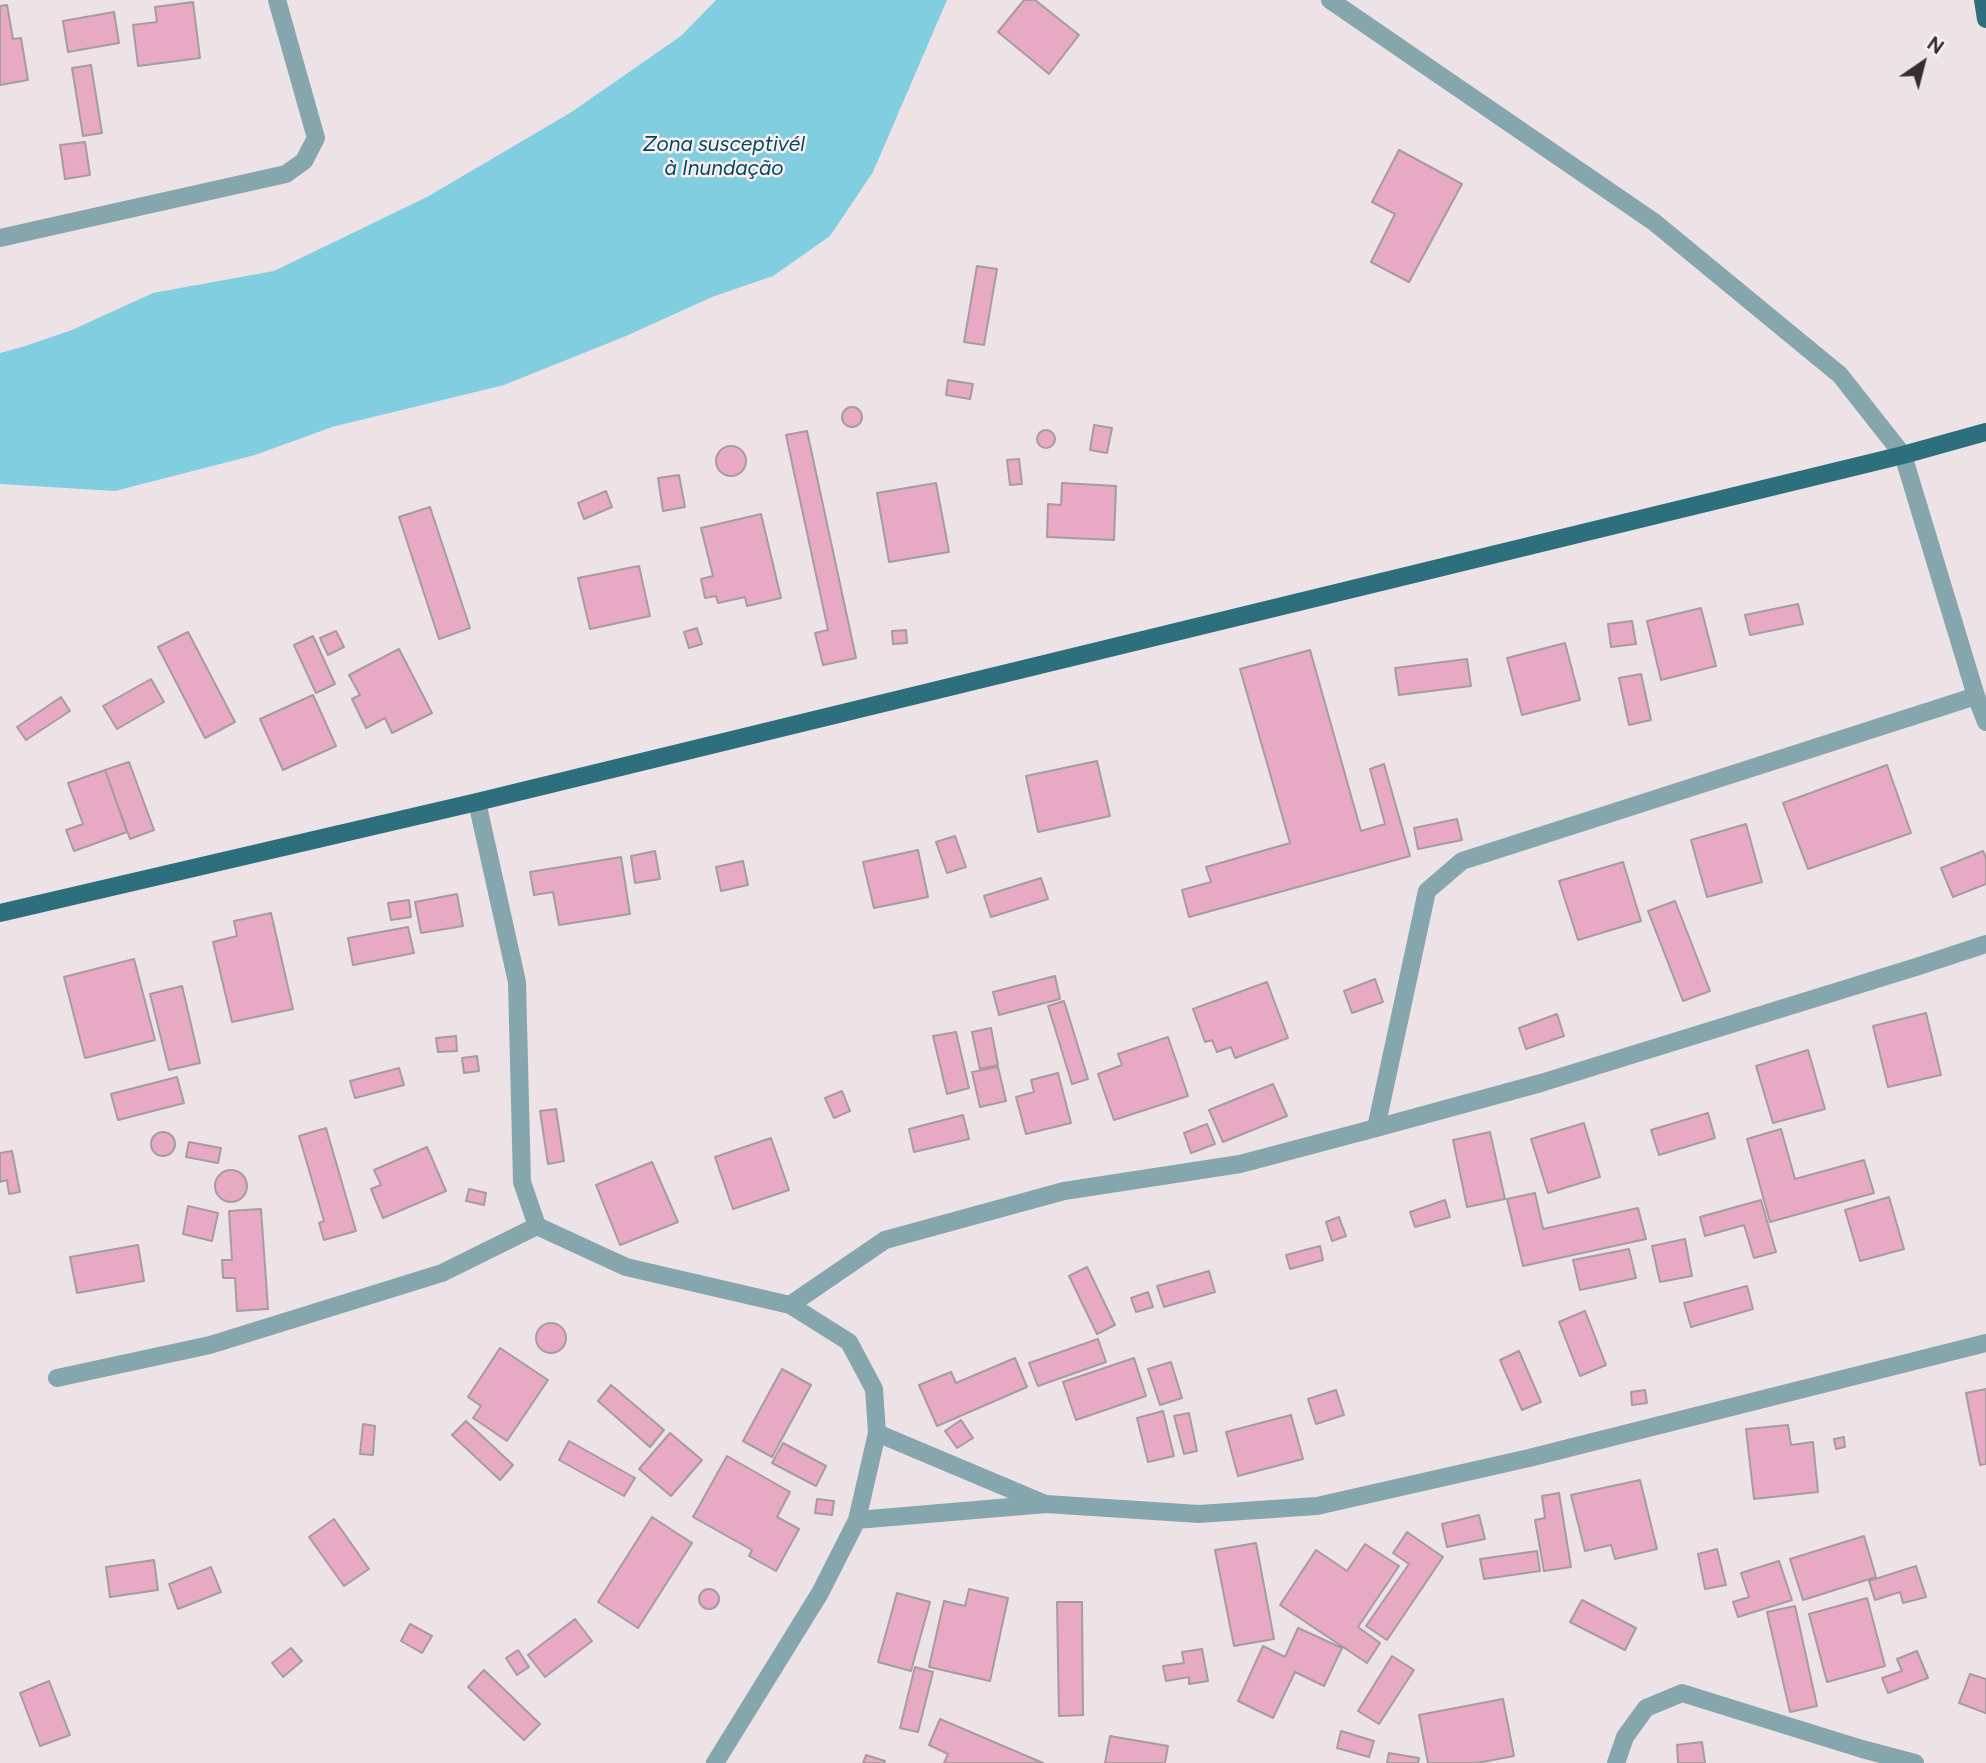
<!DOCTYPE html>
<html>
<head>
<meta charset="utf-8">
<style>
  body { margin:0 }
  #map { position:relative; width:1986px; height:1763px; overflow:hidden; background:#ede2e6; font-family:Figtree,sans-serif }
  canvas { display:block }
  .north { position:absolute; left:1888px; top:28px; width:70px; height:70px; -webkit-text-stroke:5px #faeff3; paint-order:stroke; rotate:35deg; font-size:19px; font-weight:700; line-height:28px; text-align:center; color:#332f31 }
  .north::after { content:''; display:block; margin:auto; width:24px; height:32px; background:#332f31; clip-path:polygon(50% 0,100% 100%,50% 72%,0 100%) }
</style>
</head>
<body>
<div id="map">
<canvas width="1986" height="1763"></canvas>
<div class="north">N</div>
</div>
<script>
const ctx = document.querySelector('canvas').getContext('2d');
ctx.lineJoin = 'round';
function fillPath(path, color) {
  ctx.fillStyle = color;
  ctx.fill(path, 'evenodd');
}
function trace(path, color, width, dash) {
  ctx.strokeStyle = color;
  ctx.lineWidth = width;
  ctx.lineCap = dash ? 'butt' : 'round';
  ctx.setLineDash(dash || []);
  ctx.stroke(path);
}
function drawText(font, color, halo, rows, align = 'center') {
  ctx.font = font + ' Figtree,sans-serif';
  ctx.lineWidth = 5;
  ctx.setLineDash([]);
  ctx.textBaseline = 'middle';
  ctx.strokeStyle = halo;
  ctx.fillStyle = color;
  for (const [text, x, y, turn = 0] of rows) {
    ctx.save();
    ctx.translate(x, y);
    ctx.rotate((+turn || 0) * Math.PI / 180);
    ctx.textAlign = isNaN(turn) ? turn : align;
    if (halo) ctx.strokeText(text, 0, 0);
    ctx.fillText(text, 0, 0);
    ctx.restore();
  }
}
const water = new Path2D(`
  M 716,0 L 947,0 L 873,172 L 830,236 L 773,276 L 712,297 L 626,336 L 504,385 L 332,427 L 255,455 L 115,491 L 0,484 L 0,353 L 22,347 L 72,330 L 153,293 L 274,271 L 427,197 L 570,113 L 681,36 Z`);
const building = new Path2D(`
  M 1024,0 L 1035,0 L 1079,35 L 1049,74 L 998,32 Z
  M 193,2 L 200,58 L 138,66 L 133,25 L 157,22 L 155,7 Z
  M 7,5 L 13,39 L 21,38 L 28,80 L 0,85 L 0,6 Z
  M 114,12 L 119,43 L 68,52 L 63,21 Z
  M 91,65 L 102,133 L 83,136 L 72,68 Z
  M 85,142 L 90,175 L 65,179 L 60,145 Z
  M 1399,150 L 1462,184 L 1409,282 L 1371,262 L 1395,214 L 1372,202 Z
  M 977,266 L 997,269 L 984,345 L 964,342 Z
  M 948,380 L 973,384 L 970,399 L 946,395 Z
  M842 417a10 10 0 1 1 20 0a10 10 0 1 1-20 0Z
  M 1094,425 L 1112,428 L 1107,453 L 1090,450 Z
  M1037 439a9 9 0 1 1 18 0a9 9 0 1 1-18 0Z
  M 807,431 L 856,658 L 823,665 L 815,633 L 828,630 L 786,435 Z
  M716 461a15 15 0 1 1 30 0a15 15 0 1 1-30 0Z
  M 1019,459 L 1022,484 L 1010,485 L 1007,460 Z
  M 679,475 L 685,507 L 663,511 L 658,478 Z
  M 936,483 L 949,552 L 889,562 L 877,493 Z
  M 1062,483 L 1116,486 L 1114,540 L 1047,537 L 1048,504 L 1061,505 Z
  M 606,491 L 612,507 L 584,519 L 578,503 Z
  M 430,507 L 470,628 L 439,639 L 399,517 Z
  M 761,514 L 781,598 L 747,606 L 745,597 L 718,603 L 716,596 L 705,598 L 701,579 L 713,576 L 701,528 Z
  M 639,566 L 650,616 L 590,629 L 578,578 Z
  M 1798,604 L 1803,624 L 1750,635 L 1745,615 Z
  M 1701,608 L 1716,666 L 1661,680 L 1647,621 Z
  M 1632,621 L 1636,644 L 1611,647 L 1608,624 Z
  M 697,628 L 702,644 L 689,648 L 684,632 Z
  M 906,630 L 907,643 L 893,644 L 892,631 Z
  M 336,631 L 344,647 L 328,655 L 320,638 Z
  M 188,632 L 235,722 L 205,738 L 158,647 Z
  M 313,636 L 335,684 L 316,693 L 294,645 Z
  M 1565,643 L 1580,700 L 1522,715 L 1507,658 Z
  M 399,649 L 432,713 L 392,733 L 385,718 L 366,728 L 352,699 L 360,695 L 349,675 Z
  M 1310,650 L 1361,831 L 1385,824 L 1370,769 L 1384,764 L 1410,856 L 1189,917 L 1182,890 L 1211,882 L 1206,867 L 1290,843 L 1240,669 Z
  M 1467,659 L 1471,686 L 1399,695 L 1395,668 Z
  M 1641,674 L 1651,720 L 1629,725 L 1619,678 Z
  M 151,679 L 164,702 L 117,729 L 103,706 Z
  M 313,695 L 336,746 L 283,770 L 260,719 Z
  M 61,697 L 70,711 L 26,740 L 17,727 Z
  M 1097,761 L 1110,816 L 1038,832 L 1026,776 Z
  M 129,762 L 154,830 L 130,839 L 105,770 Z
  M 1887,765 L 1911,833 L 1808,869 L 1783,803 Z
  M 105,770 L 127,832 L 74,851 L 66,830 L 83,824 L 68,783 Z
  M 1457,819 L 1462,840 L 1418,849 L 1414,828 Z
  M 1746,824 L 1762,882 L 1707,897 L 1691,840 Z
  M 955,836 L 966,867 L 947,873 L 936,842 Z
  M 918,850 L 928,897 L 874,908 L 863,862 Z
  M 655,851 L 660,879 L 635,883 L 631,856 Z
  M 1983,851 L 1986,858 L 1986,884 L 1953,897 L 1941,868 Z
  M 621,857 L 630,914 L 559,925 L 553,892 L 534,895 L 530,872 Z
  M 743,861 L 748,885 L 721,891 L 716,867 Z
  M 1623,862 L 1641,921 L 1578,940 L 1559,881 Z
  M 1041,878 L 1048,899 L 991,917 L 984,896 Z
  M 457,894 L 463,926 L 421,933 L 415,902 Z
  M 409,900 L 411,917 L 391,920 L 388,903 Z
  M 1675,901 L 1710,991 L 1683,1001 L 1648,911 Z
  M 271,913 L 293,1009 L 232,1022 L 213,942 L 237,936 L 234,921 Z
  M 408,927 L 414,953 L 353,965 L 348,938 Z
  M 134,959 L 155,1040 L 85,1058 L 64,977 Z
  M 1055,976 L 1060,999 L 999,1015 L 993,992 Z
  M 1375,979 L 1383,1002 L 1352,1013 L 1344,991 Z
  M 1267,982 L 1288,1038 L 1235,1058 L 1231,1047 L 1217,1052 L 1212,1040 L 1205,1042 L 1193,1009 Z
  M 182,986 L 200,1063 L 169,1070 L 150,994 Z
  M 1064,1001 L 1088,1079 L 1072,1084 L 1048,1006 Z
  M 1926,1013 L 1941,1075 L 1888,1087 L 1873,1026 Z
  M 1557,1014 L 1564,1036 L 1526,1049 L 1519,1028 Z
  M 991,1028 L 998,1065 L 980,1069 L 972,1032 Z
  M 956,1032 L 969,1088 L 947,1094 L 933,1036 Z
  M 456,1036 L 457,1051 L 438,1052 L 436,1038 Z
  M 1168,1037 L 1188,1096 L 1114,1120 L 1098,1074 L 1122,1065 L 1118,1054 Z
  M 1808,1050 L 1825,1109 L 1773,1123 L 1756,1066 Z
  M 477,1056 L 479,1071 L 464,1073 L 462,1058 Z
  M 998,1067 L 1006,1101 L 980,1107 L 972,1072 Z
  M 399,1068 L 404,1085 L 355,1098 L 350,1081 Z
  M 1058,1073 L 1071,1123 L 1026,1134 L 1016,1097 L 1034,1092 L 1031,1080 Z
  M 177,1077 L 184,1103 L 118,1120 L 111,1094 Z
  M 1273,1084 L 1287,1116 L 1223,1142 L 1209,1110 Z
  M 842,1091 L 850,1111 L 834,1118 L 825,1098 Z
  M 556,1109 L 564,1161 L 548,1164 L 540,1111 Z
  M 1708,1113 L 1715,1138 L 1659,1155 L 1651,1130 Z
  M 963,1115 L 969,1139 L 914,1152 L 909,1129 Z
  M 1584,1123 L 1600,1177 L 1548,1193 L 1531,1139 Z
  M 1207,1124 L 1215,1144 L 1191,1153 L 1184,1133 Z
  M 326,1128 L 356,1231 L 324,1240 L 319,1223 L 324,1221 L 299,1136 Z
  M 1781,1129 L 1795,1179 L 1864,1160 L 1874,1193 L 1770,1222 L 1747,1139 Z
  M 1490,1132 L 1505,1199 L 1467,1207 L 1453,1140 Z
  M151 1144a12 12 0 1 1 24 0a12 12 0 1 1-24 0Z
  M 771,1138 L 789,1190 L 733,1209 L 715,1157 Z
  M 189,1142 L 221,1148 L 218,1163 L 186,1157 Z
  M 427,1147 L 446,1191 L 383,1218 L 371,1189 L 381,1185 L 374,1170 Z
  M 12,1151 L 20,1192 L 9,1194 L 7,1180 L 0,1182 L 0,1153 Z
  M 652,1162 L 678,1222 L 620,1245 L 596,1185 Z
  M215 1186a16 16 0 1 1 32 0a16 16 0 1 1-32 0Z
  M 469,1189 L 486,1193 L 484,1205 L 466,1201 Z
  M 1535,1193 L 1543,1229 L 1638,1208 L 1646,1239 L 1523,1266 L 1507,1199 Z
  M 1889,1197 L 1904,1249 L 1860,1261 L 1845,1210 Z
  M 1445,1200 L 1450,1217 L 1415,1227 L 1410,1212 Z
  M 1761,1200 L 1776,1252 L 1754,1258 L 1744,1225 L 1705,1236 L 1700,1217 Z
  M 188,1206 L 218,1213 L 212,1241 L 183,1234 Z
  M 261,1209 L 268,1309 L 237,1311 L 235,1278 L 223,1278 L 222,1260 L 232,1260 L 229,1211 Z
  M 1339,1217 L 1346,1236 L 1332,1241 L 1326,1222 Z
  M 1685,1239 L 1692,1276 L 1660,1282 L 1652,1246 Z
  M 138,1245 L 144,1281 L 77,1293 L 70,1257 Z
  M 1320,1246 L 1323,1260 L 1290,1269 L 1286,1255 Z
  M 1629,1249 L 1636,1278 L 1580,1290 L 1573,1260 Z
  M 1087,1267 L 1115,1325 L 1097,1334 L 1069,1276 Z
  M 1209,1271 L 1215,1292 L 1164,1307 L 1157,1286 Z
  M 1747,1286 L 1753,1309 L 1691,1327 L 1684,1303 Z
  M 1148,1292 L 1153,1307 L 1136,1312 L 1131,1298 Z
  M 1585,1311 L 1606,1365 L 1580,1376 L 1559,1322 Z
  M536 1338a15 15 0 1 1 30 0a15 15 0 1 1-30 0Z
  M 1098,1339 L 1106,1362 L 1038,1386 L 1029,1363 Z
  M 500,1348 L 548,1380 L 507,1441 L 473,1418 L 481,1406 L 468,1397 Z
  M 1519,1351 L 1541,1402 L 1522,1410 L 1500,1360 Z
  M 1015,1358 L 1027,1387 L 937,1426 L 919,1385 L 951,1372 L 956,1383 Z
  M 1134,1358 L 1146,1396 L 1076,1420 L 1063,1382 Z
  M 1171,1362 L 1182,1398 L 1160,1405 L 1148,1369 Z
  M 782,1369 L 811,1385 L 772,1457 L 743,1441 Z
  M 611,1385 L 664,1430 L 650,1447 L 598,1401 Z
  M 1986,1389 L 1986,1464 L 1980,1465 L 1966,1393 Z
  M 1336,1390 L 1344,1415 L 1316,1424 L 1308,1399 Z
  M 1645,1390 L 1647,1403 L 1632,1405 L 1631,1392 Z
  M 1163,1411 L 1174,1456 L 1148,1462 L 1137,1418 Z
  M 1189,1413 L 1197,1451 L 1184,1454 L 1174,1416 Z
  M 1291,1415 L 1303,1459 L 1238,1476 L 1226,1432 Z
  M 961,1420 L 973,1438 L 957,1448 L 945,1431 Z
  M 466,1421 L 513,1465 L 500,1480 L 452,1435 Z
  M 363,1424 L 375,1426 L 373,1455 L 360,1454 Z
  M 1788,1425 L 1791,1445 L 1813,1442 L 1818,1492 L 1754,1499 L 1746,1429 Z
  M 670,1433 L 702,1460 L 671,1496 L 639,1469 Z
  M 1844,1437 L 1845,1447 L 1836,1449 L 1834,1439 Z
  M 569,1441 L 635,1478 L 624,1496 L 559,1460 Z
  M 783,1443 L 826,1466 L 816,1486 L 772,1463 Z
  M 727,1456 L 790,1492 L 777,1517 L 799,1529 L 776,1571 L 749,1556 L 752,1550 L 693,1517 Z
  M 1640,1480 L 1657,1549 L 1615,1559 L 1611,1545 L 1585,1551 L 1571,1495 Z
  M 1559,1493 L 1571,1567 L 1544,1571 L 1535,1520 L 1545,1518 L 1542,1496 Z
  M 817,1499 L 834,1501 L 832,1515 L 815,1513 Z
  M 1479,1515 L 1485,1539 L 1447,1547 L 1442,1524 Z
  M 652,1517 L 692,1543 L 638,1628 L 598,1602 Z
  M 334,1519 L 369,1569 L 344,1586 L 309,1537 Z
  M 1407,1532 L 1443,1557 L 1387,1640 L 1366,1626 L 1409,1564 L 1393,1553 Z
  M 1864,1536 L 1876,1577 L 1803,1600 L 1790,1559 Z
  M 1256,1543 L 1274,1639 L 1234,1646 L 1215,1550 Z
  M 1365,1544 L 1399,1566 L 1358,1627 L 1380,1643 L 1367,1663 L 1280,1605 L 1316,1550 L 1347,1571 Z
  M 1717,1549 L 1726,1585 L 1705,1589 L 1698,1554 Z
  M 1537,1551 L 1540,1571 L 1484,1579 L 1480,1559 Z
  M 154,1560 L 158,1590 L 110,1597 L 106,1567 Z
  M 1779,1561 L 1792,1600 L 1738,1617 L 1733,1602 L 1749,1597 L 1741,1573 Z
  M 1916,1566 L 1926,1597 L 1903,1603 L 1900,1592 L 1875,1600 L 1869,1581 Z
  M 211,1567 L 221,1592 L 178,1609 L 169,1584 Z
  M 969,1589 L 1008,1598 L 990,1681 L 929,1667 L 944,1601 L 965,1606 Z
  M699 1599a10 10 0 1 1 20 0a10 10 0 1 1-20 0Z
  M 897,1593 L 930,1602 L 911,1671 L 878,1662 Z
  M 1867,1598 L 1885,1666 L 1827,1682 L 1809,1614 Z
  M 1582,1600 L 1636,1628 L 1625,1650 L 1570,1622 Z
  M 1057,1602 L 1082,1602 L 1083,1715 L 1059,1716 Z
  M 1795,1606 L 1817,1706 L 1790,1712 L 1767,1612 Z
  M 575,1619 L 592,1641 L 545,1677 L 528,1655 Z
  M 410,1624 L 432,1636 L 422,1653 L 401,1641 Z
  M 1298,1628 L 1342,1648 L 1324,1686 L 1295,1672 L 1273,1718 L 1238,1701 L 1263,1646 L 1285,1657 Z
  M 291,1648 L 302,1661 L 283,1677 L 272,1663 Z
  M 1202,1649 L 1208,1681 L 1189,1684 L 1189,1677 L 1166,1681 L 1163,1666 L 1184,1663 L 1182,1652 Z
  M 518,1650 L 529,1667 L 517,1675 L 506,1658 Z
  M 1917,1651 L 1928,1678 L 1888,1693 L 1882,1678 L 1902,1671 L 1897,1659 Z
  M 1392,1656 L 1414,1670 L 1379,1724 L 1358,1711 Z
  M 915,1667 L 933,1672 L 918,1732 L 900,1728 Z
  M 484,1670 L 540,1724 L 524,1740 L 468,1687 Z
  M 1970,1674 L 1986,1679 L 1986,1713 L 1959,1703 Z
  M 49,1681 L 70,1735 L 40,1746 L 20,1693 Z
  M 1503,1699 L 1514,1756 L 1477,1763 L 1428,1763 L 1419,1715 Z
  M 940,1719 L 1043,1763 L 944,1763 L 948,1754 L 929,1745 Z
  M 1341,1731 L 1374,1741 L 1369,1757 L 1337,1748 Z
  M 1110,1736 L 1168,1746 L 1165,1763 L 1105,1763 Z
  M 1702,1742 L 1705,1763 L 1678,1763 L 1677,1745 Z
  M 1389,1753 L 1419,1758 L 1418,1763 L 1387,1763 Z
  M 866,1755 L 885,1761 L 884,1763 L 863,1763 Z`);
const minor = new Path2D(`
  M 1330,0 L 1654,222 L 1840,375 L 1903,455 L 1976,696 L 1986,722
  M 0,238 L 286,174 L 304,161 L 316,138 L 277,0
  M 477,802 L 517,982 L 522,1182 L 537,1226 L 626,1267 L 790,1305 L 849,1342 L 874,1389 L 877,1433 L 857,1520 L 820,1593 L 715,1763
  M 1376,1128 L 1427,891 L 1462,861 L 1976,696
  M 790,1305 L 885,1240 L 1064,1191 L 1240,1164 L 1376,1128 L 1541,1083 L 1916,967 L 1986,944
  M 57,1378 L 210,1345 L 442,1273 L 537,1226
  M 877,1433 L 1043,1503
  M 857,1520 L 1046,1504 L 1199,1514 L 1317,1506 L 1529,1458 L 1986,1343
  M 1616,1763 L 1625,1737 L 1646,1708 L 1682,1693 L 1862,1749 L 1915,1763`);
const major = new Path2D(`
  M 1983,0 L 1986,19
  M 0,913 L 477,802 L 1903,455 L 1986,432`);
const waterNames = [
  ["Zona susceptivél",724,145],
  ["à Inundação",724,169]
];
fillPath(water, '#80cee0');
fillPath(building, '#e8a9c5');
trace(building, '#a69b9f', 2);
trace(minor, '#86a6ad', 18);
trace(major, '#2e6f7d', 18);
drawText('italic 21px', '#004b58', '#faeff3', waterNames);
</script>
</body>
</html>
